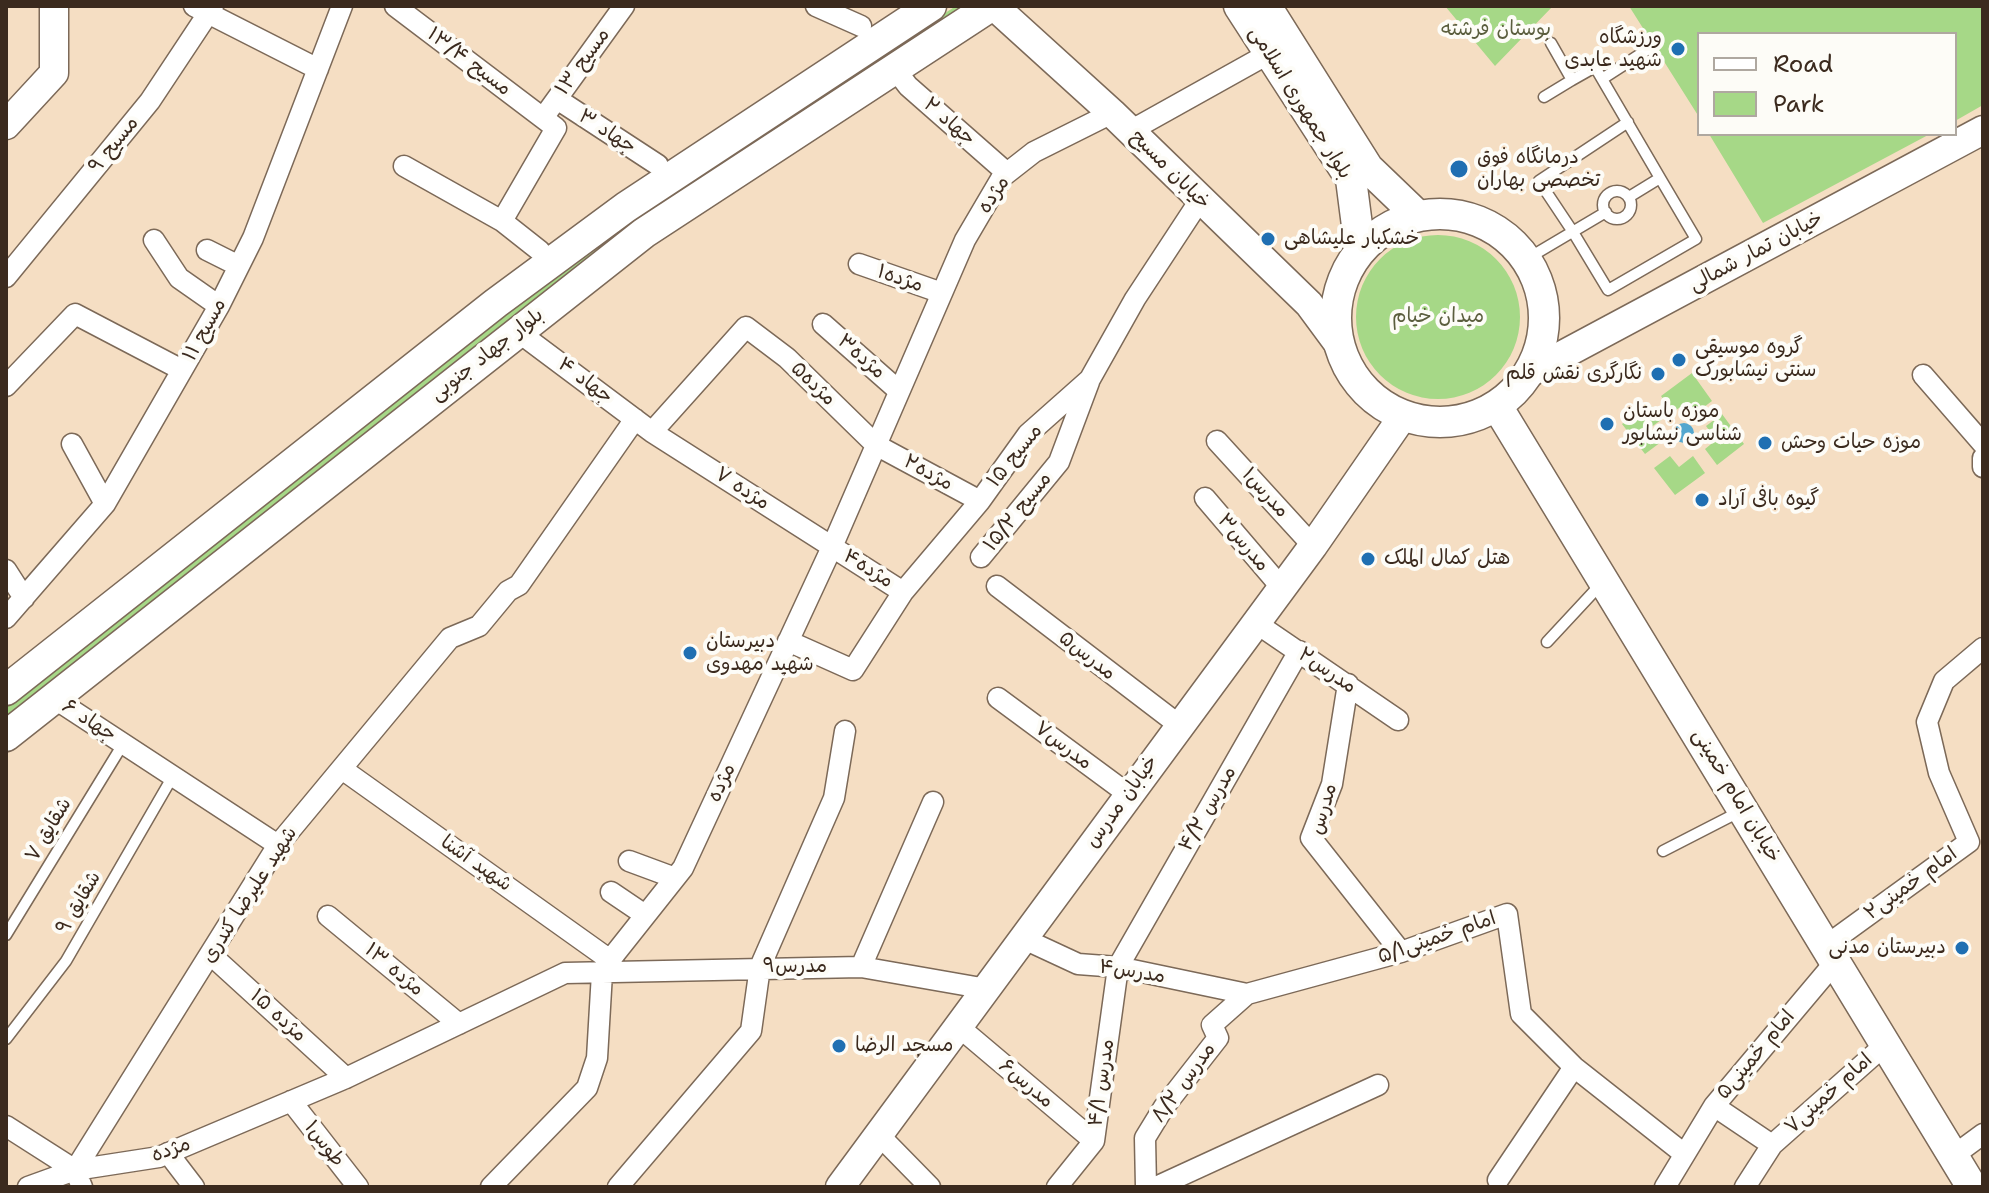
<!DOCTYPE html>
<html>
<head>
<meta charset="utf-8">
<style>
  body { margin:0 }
  #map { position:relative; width:1989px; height:1193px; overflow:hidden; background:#f5dec3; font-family:"Shantell Sans",sans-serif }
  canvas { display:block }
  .frame { position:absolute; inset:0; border:8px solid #3b2a1e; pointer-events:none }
  .legend { position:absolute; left:1697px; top:32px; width:260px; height:104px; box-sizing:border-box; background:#fdfcf7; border:2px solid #afa8a0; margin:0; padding:10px 14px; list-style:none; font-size:24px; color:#3b2a1e }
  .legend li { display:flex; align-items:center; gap:16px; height:40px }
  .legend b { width:40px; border:2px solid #afa8a0 }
</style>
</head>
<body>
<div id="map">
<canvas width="1989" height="1193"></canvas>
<div class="frame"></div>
<ul class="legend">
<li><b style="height:10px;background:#fff"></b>Road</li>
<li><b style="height:22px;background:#a6d887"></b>Park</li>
</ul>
</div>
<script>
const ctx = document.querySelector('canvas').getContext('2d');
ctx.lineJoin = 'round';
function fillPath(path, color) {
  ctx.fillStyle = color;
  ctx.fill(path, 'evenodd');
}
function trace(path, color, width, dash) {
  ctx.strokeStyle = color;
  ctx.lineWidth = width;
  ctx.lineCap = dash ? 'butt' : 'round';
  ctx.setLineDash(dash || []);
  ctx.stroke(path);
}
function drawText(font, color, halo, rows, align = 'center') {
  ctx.font = font + ' "Shantell Sans","Playpen Sans Arabic",sans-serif';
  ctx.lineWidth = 8;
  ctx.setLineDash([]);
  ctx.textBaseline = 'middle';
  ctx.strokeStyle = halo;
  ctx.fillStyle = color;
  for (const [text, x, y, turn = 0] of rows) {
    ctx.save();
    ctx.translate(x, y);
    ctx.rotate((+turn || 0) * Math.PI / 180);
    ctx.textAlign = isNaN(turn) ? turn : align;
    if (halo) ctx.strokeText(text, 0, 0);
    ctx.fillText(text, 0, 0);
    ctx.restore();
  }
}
const green = new Path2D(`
  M 956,6 L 979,6 L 651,215 L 866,64 Z
  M 1445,6 L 1553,6 L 1495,66 Z
  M 1629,6 L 1983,6 L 1983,105 L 1955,121 L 1955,34 L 1699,34 L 1699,117 Z
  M 1709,134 L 1930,134 L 1763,223 Z
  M1356 317a82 82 0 1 1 164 0a82 82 0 1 1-164 0Z
  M 604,244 L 293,493 L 6,717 L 6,706 L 492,323 Z
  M 1692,373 L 1712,401 L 1696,413 L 1688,402 L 1673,412 L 1661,396 Z
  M 1649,403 L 1661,420 L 1650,428 L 1661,442 L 1645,454 L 1622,424 Z
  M 1722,414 L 1744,444 L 1717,465 L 1705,449 L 1716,440 L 1706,426 Z
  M 1670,456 L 1679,467 L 1693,456 L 1705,473 L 1675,495 L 1654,468 Z`);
const water = new Path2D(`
  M1674 433a10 10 0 1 1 20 0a10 10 0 1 1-20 0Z`);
const lane = new Path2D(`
  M 1551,43 L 1572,80 L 1595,67 L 1660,178 L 1629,197
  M 1602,79 L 1650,48
  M 1544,97 L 1572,80
  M 1628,122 L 1539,181 L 1573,232 L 1608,290 L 1696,239 L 1660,178
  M1603 205a14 14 0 1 1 28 0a14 14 0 1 1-28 0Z
  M 1525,260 L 1606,212
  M 1547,642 L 1600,585
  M 1663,851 L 1739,812
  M 6,935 L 123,744
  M 6,1039 L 66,961 L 173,776`);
const street = new Path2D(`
  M 194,6 L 318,69
  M 395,6 L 556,128 L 502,221 L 404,166
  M 816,6 L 861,26
  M 895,69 L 908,86 L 1007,173
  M 557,99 L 658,165
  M 543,118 L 624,6
  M 1130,131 L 1268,54
  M 502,221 L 540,251
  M 154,240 L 179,278 L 219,306
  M 207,250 L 239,266
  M 859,264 L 942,293
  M 6,277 L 150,101 L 213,6
  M 823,324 L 899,391
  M 517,331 L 652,432 L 903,592
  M 1923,375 L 1983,444
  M 6,386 L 75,314 L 182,370
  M 652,432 L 746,327 L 787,358 L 876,445 L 980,501
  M 1217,441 L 1313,546
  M 72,444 L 105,504
  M 1983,458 L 1983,467
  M 1205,498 L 1281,587
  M 981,557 L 1059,462 L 1089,382
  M 6,570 L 24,598
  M 997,586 L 1179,725
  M 6,618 L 105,504 L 219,306 L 253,238 L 342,6
  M 1256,623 L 1398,720
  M 788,641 L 853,670 L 903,592 L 980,501 L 1028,434 L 1090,379 L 1135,299 L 1200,200
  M 1348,684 L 1332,784 L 1311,838 L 1401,952
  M 998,698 L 1128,794
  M 55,699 L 278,845
  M 342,769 L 610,960
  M 629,861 L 675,878
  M 611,892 L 645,915
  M 328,916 L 459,1024
  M 1022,938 L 1078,964 L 1118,967 L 1247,994
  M 1827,945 L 1969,842 L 1939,773 L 1927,722 L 1944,681 L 1983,648
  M 210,954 L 346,1078
  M 861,967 L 933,802
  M 959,1027 L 1094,1141
  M 291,1101 L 358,1187
  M 1714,1106 L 1772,1145 L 1886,1044
  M 6,1126 L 75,1170 L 82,1187
  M 879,1135 L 930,1187
  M 168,1153 L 194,1187
  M 1953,1156 L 1983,1134
  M 75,1170 L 278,845 L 450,638 L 479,626 L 508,591 L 519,585 L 635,419
  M 1498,1180 L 1574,1067
  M 28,1187 L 75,1170 L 159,1157 L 346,1078 L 565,973 L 861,967 L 987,989
  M 491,1187 L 587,1088 L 597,1058 L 602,973 L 610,960 L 683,868 L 832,547 L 965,240 L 1002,177 L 1034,152 L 1112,113
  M 618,1187 L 751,1031 L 760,967 L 834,798 L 845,731
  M 1057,1187 L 1094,1141 L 1118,967 L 1299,651
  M 1146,1187 L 1145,1138 L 1164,1107 L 1218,1038 L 1212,1025 L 1247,994 L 1401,952 L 1507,914 L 1521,1014 L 1574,1067 L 1683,1153
  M 1156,1187 L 1378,1085
  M 1665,1187 L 1714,1106 L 1836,961
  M 1745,1187 L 1772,1145`);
const secondary = new Path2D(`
  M 994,6 L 1112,113 L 1309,304 L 1337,342
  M 6,125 L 54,73 L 54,6
  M 1529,373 L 1983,130
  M 840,1187 L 1313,546 L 1403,416`);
const primary = new Path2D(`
  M 1239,6 L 1351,179 L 1360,249
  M 1266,6 L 1368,168 L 1417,215
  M1336 318a104 104 0 1 1 208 0a104 104 0 1 1-208 0Z
  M 1497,406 L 1972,1187
  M 6,690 L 496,303 L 626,207 L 931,6
  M 6,736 L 644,233 L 991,6`);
const markers = [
  [1678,49,8,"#1f6fb2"],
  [1459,169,10,"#1f6fb2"],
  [1268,239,8,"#1f6fb2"],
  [1679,360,8,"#1f6fb2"],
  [1658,374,8,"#1f6fb2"],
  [1607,424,8,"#1f6fb2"],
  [1765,443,8,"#1f6fb2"],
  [1702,500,8,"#1f6fb2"],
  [1368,559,8,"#1f6fb2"],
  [690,653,8,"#1f6fb2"],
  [1962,948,8,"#1f6fb2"],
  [839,1046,8,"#1f6fb2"]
];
const parkNames = [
  ["بوستان فرشته",1496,30],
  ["میدان خیام",1438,317]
];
const poiNames = [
  ["ورزشگاه",1662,38,"right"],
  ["شهید عابدی",1662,61,"right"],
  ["درمانگاه فوق",1477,158],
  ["تخصصی بهاران",1477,181],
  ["خشکبار علیشاهی",1284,239],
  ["گروه موسیقی",1695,348],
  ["سنتی نیشابورک",1695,371],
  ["نگارگری نقش قلم",1642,374,"right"],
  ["موزه باستان",1623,412],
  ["شناسی نیشابور",1623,435],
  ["موزه حیات وحش",1781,443],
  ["گیوه بافی آراد",1718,500],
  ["هتل کمال الملک",1384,559],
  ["دبیرستان",706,642],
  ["شهید مهدوی",706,665],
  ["دبیرستان مدنی",1946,948,"right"],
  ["مسجد الرضا",855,1046]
];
const streetNames = [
  ["مسیح ۱۳/۴",469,62,37],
  ["مسیح ۱۳",583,62,-54],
  ["بلوار جمهوری اسلامی",1300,103,58],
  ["جهاد ۲",949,122,41],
  ["جهاد ۳",607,132,33],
  ["مسیح ۹",114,145,-51],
  ["خیابان مسیح",1170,170,45],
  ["مژده",994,195,-56],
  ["خیابان تمار شمالی",1756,252,-28],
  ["مژده۱",900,279,19],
  ["مسیح ۱۱",205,330,-61],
  ["بلوار جهاد جنوبی",487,355,-38],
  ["مژده۳",861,357,41],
  ["جهاد ۴",585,381,37],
  ["مژده۵",813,384,44],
  ["مسیح ۱۵",1015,456,-51],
  ["مژده۲",928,473,29],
  ["مژده ۷",742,489,33],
  ["مدرس۱",1265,493,48],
  ["مسیح ۱۵/۲",1018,512,-51],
  ["مدرس۳",1243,543,50],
  ["مژده۴",868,569,32],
  ["مدرس۵",1087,656,38],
  ["مدرس۲",1327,671,34],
  ["جهاد ۶",89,721,33],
  ["مدرس۷",1063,746,37],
  ["مژده",722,783,-65],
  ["خیابان امام خمینی",1736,796,59],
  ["خیابان مدرس",1122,802,-54],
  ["مدرس ۴/۲",1208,809,-60],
  ["مدرس",1324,809,-74],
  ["شقایق ۷",49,830,-59],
  ["شهبد آشنا",476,864,35],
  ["امام خمینی۲",1911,884,-36],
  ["شهید علیرضا کندری",250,895,-57],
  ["شقایق ۹",79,903,-60],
  ["امام خمینی۵/۱",1437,938,-19],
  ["مدرس۹",795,967],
  ["مژده ۱۳",394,970,40],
  ["مدرس۴",1132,972,9],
  ["مژده ۱۵",278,1016,42],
  ["امام خمینی۵",1756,1055,-50],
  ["مدرس ۴/۱",1102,1083,-82],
  ["مدرس ۸/۲",1184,1083,-54],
  ["مدرس۶",1026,1084,40],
  ["امام خمینی۷",1829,1094,-42],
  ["طوس۱",324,1144,52],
  ["مژده",171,1150,-19]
];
fillPath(green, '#a6d887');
fillPath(water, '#54a7cf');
trace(lane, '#7c6958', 13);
trace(street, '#7c6958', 23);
trace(secondary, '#7c6958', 31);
trace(primary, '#7c6958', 33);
trace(lane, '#fff', 10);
trace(street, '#fff', 20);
trace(secondary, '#fff', 28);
trace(primary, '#fff', 30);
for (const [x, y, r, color] of markers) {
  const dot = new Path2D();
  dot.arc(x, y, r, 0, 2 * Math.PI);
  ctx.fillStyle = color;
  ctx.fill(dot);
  trace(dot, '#fdfcf7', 3);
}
drawText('20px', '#5b5e3e', '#fdfcf7', parkNames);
drawText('20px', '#3b2a1e', '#fdfcf7', poiNames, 'left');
drawText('20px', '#3b2a1e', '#fdfcf7', streetNames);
</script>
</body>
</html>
